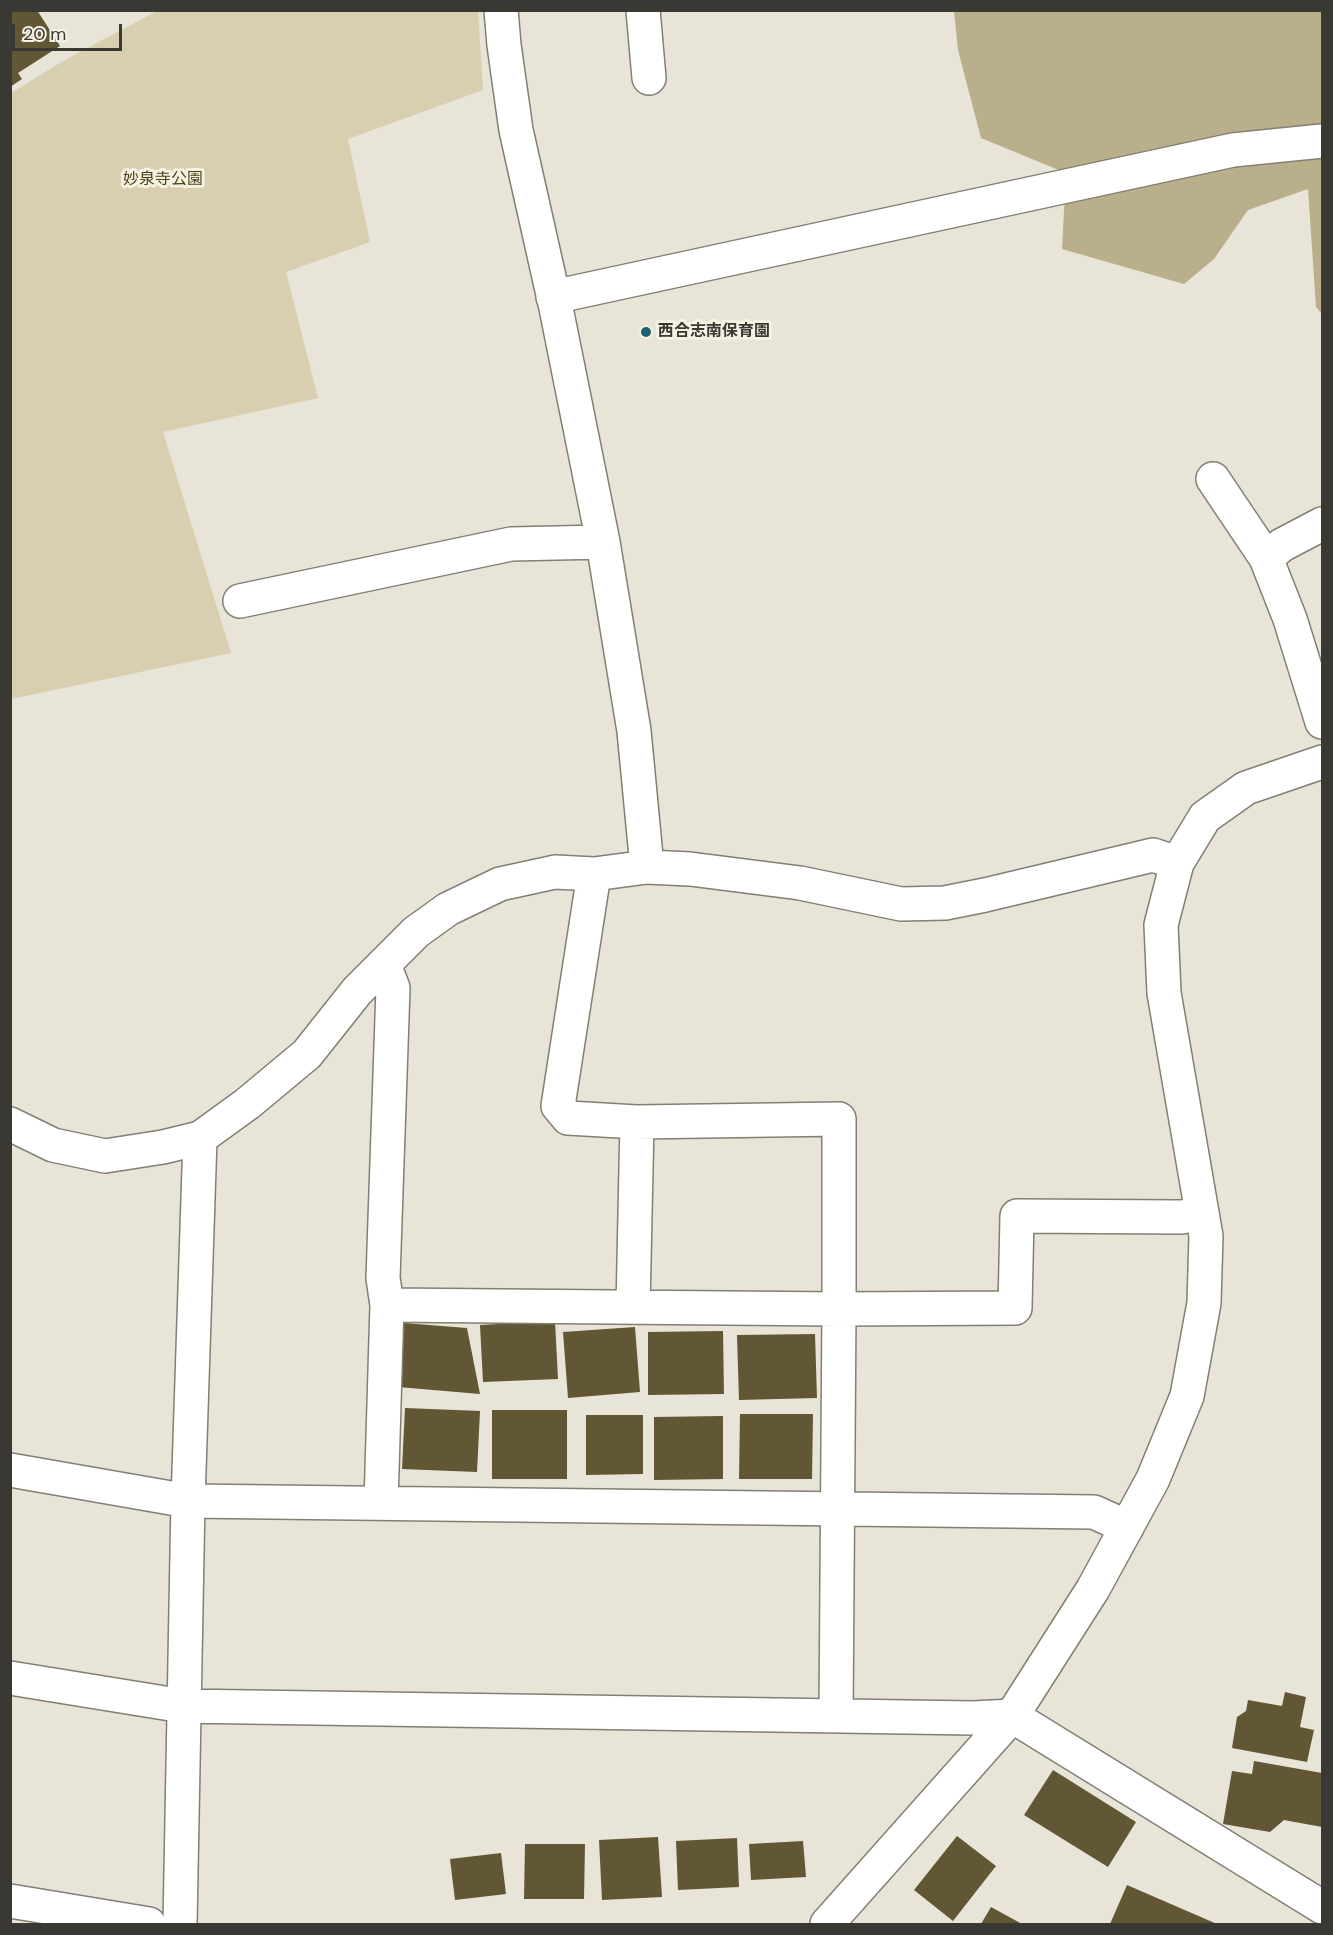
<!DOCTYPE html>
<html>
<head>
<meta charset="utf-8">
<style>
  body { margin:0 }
  #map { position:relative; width:1333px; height:1935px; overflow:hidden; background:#e8e4d7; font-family:"DM Sans",sans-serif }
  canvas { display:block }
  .frame { position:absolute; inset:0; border:12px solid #3a3833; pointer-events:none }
  .scale { position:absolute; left:12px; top:24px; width:110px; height:27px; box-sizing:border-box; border:3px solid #3a3833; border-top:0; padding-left:8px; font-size:18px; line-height:21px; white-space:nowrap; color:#3a3833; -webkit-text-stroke:4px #f5f2e4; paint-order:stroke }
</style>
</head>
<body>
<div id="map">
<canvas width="1333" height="1935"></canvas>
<div class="frame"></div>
<div class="scale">20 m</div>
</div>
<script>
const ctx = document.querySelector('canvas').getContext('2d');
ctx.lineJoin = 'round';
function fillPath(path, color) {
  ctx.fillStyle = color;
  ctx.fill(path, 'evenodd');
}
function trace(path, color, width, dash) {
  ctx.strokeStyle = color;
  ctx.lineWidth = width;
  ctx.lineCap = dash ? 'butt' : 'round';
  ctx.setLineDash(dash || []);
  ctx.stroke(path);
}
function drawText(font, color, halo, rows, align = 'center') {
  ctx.font = font + ' "DM Sans","Noto Sans JP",sans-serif';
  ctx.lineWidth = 6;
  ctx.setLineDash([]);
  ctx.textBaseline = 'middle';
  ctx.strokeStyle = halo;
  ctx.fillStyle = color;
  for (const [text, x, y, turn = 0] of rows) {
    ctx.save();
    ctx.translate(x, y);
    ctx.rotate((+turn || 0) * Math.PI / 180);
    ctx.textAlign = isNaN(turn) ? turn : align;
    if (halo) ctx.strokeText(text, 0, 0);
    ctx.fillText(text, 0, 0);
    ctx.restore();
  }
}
const green = new Path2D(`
  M 157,11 L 478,11 L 483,90 L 348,139 L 370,242 L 286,272 L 318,398 L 163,432 L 231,653 L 11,699 L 11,93 L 63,61 Z`);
const forest = new Path2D(`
  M 954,11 L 1322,11 L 1322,314 L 1316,307 L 1308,189 L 1248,210 L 1214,259 L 1184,284 L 1062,249 L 1066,173 L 981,138 L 958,50 Z`);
const building = new Path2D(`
  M 10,10 L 37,10 L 60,46 L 18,73 L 22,79 L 10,87 Z
  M 555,1321 L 558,1379 L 483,1382 L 480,1325 Z
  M 404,1323 L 467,1328 L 480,1394 L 398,1387 Z
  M 635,1327 L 640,1392 L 568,1398 L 563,1332 Z
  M 723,1331 L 724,1394 L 648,1395 L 648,1332 Z
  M 815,1334 L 817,1398 L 739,1400 L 737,1335 Z
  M 405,1408 L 480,1411 L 477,1472 L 402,1469 Z
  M 492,1410 L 567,1410 L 567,1479 L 492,1479 Z
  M 740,1414 L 813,1414 L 812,1479 L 739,1479 Z
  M 586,1415 L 643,1415 L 643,1474 L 586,1475 Z
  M 723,1416 L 723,1479 L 654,1480 L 654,1417 Z
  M 1285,1692 L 1306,1697 L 1300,1727 L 1314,1730 L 1307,1762 L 1232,1748 L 1237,1717 L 1246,1711 L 1248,1700 L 1282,1706 Z
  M 1254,1761 L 1322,1773 L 1322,1827 L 1284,1820 L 1270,1832 L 1223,1824 L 1232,1771 L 1252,1774 Z
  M 1053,1770 L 1136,1822 L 1108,1867 L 1024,1815 Z
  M 957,1836 L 996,1866 L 953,1921 L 914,1890 Z
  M 658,1837 L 662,1897 L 602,1900 L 599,1840 Z
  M 737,1838 L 739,1887 L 678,1890 L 676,1841 Z
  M 803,1841 L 806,1877 L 751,1880 L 749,1844 Z
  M 525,1844 L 585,1844 L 584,1899 L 524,1899 Z
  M 501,1853 L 506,1894 L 455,1900 L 450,1859 Z
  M 1127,1885 L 1217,1924 L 1110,1924 Z
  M 991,1907 L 1022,1924 L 981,1924 Z`);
const minor = new Path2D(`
  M 501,10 L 504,45 L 516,130 L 556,308 L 603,542 L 634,731 L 647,867
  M 643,10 L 649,78
  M 553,297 L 1233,150 L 1322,141
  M 1213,479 L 1266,558 L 1290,619 L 1322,722
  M 1266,558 L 1282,545 L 1322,524
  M 240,601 L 511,544 L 603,542
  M 594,874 L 558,1106 L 568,1118 L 637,1122 L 633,1307
  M 384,964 L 393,988 L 383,1278 L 387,1305
  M 10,1124 L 53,1145 L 105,1156 L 163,1147 L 200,1138 L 247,1104 L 307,1054 L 357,991 L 416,932 L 448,909 L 500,884 L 555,872 L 594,874 L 647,867 L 690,869 L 800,883 L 901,904 L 945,903 L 985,895 L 1153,855 L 1177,863
  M 10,1470 L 188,1501 L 1094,1512 L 1127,1527
  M 381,1503 L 387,1305 L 839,1309 L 839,1119 L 637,1122
  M 10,1678 L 183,1706 L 973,1718 L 1012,1716 L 1322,1907
  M 836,1715 L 839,1309 L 1015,1308 L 1017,1216 L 1181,1217 L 1202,1214
  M 10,1901 L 149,1924
  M 180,1924 L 188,1501 L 200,1138`);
const tertiary = new Path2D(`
  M 827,1924 L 1012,1716 L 1093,1589 L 1153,1479 L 1187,1396 L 1204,1303 L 1206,1236 L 1164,993 L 1161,925 L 1177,863 L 1205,817 L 1246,788 L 1322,762`);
const markers = [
  [646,332,6,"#1d6274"]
];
const parkNames = [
  ["妙泉寺公園",163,180]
];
const poiNames = [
  ["西合志南保育園",658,332]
];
fillPath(green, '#d8cfb0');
fillPath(forest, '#b9af8a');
fillPath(building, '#615735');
trace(minor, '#827f73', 36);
trace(tertiary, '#827f73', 36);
trace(minor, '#fff', 33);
trace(tertiary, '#fff', 33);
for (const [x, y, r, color] of markers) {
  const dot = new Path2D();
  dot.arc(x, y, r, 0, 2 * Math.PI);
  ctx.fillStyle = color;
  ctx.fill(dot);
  trace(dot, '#f5f2e4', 2);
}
drawText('16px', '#4d4113', '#f5f2e4', parkNames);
drawText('bold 16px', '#3a3833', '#f5f2e4', poiNames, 'left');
</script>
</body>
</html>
